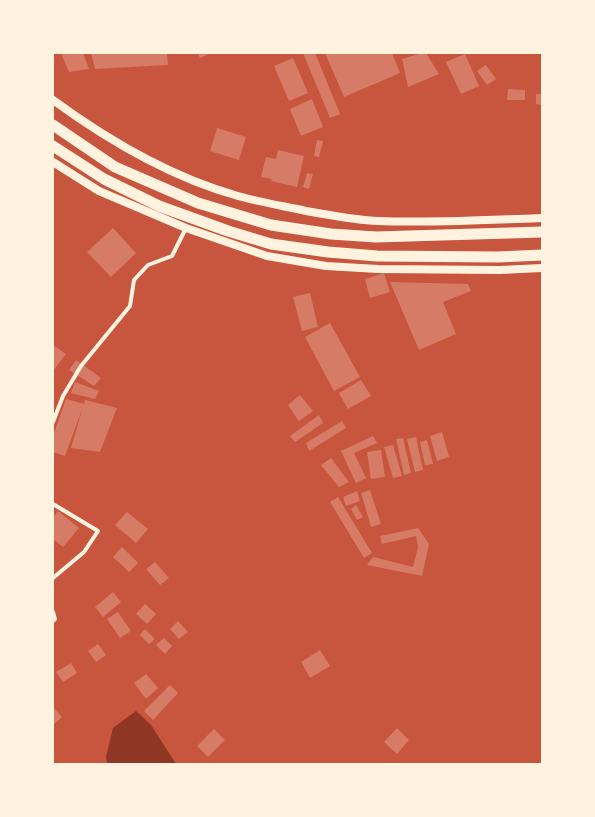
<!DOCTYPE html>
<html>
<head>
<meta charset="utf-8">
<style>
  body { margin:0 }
  #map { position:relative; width:595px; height:817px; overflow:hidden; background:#c8553d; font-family:"Work Sans",sans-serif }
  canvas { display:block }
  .frame { position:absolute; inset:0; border:54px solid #fff3e0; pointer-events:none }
</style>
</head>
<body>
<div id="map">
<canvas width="595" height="817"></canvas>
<div class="frame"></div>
</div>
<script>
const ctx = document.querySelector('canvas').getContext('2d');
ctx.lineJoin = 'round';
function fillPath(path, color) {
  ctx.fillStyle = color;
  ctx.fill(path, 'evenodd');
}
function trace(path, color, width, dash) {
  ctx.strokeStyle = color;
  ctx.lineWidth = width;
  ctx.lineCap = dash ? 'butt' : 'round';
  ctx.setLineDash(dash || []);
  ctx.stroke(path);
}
const water = new Path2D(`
  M 136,711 L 151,725 L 176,764 L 107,764 L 106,757 L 113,728 Z`);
const building = new Path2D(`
  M 61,53 L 83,53 L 89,69 L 69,72 Z
  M 91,53 L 167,53 L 168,65 L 95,69 Z
  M 198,53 L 211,53 L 200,58 Z
  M 303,53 L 315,53 L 340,114 L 330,118 Z
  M 325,53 L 392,53 L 400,73 L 344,97 Z
  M 422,53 L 426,53 L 439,74 L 408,87 L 402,59 Z
  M 465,54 L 479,86 L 461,94 L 446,62 Z
  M 293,58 L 308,93 L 289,101 L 274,66 Z
  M 486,65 L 496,79 L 487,85 L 477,71 Z
  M 508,89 L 525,90 L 525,100 L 507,100 Z
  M 536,94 L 542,94 L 542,105 L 536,104 Z
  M 312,99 L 323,127 L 301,136 L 290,109 Z
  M 217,128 L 246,137 L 239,160 L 210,151 Z
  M 317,140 L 323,141 L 319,157 L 314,156 Z
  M 278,150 L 304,156 L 297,187 L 271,181 L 272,179 L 261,177 L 266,157 L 276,159 Z
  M 307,173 L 313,174 L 309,189 L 303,187 Z
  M 113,228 L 136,253 L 111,277 L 87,252 Z
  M 384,273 L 390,292 L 370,298 L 365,279 Z
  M 390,282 L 468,284 L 471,291 L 443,302 L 456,334 L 419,350 Z
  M 310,293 L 318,327 L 302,331 L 293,297 Z
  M 330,323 L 360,377 L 334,391 L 305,337 Z
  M 53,345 L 66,354 L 53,371 Z
  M 76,360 L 101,378 L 94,386 L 69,370 Z
  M 361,380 L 371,396 L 348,409 L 339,393 Z
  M 75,382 L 99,391 L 95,399 L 71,393 Z
  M 300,395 L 313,411 L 299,421 L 288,405 Z
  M 66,399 L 84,404 L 65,456 L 53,452 L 53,436 Z
  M 85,400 L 117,408 L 100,452 L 71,448 Z
  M 319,415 L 323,423 L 295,442 L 290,436 Z
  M 342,421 L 346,428 L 309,451 L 306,443 Z
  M 442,432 L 449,457 L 437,461 L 430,436 Z
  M 373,436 L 377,443 L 354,453 L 366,478 L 356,483 L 341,451 Z
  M 416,437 L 423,470 L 415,472 L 407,439 Z
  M 403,438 L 411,473 L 404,475 L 396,439 Z
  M 427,440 L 433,464 L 425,465 L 420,442 Z
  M 393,445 L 402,476 L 393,478 L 384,447 Z
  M 381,450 L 385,477 L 371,479 L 367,452 Z
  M 331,458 L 349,482 L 339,487 L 321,465 Z
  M 370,490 L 381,524 L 371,527 L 361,493 Z
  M 357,491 L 360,501 L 346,506 L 343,497 Z
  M 338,497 L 372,553 L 364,558 L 330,502 Z
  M 356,505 L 363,517 L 357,520 L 351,509 Z
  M 58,511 L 79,528 L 63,547 L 53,539 L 53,518 Z
  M 127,512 L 148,529 L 136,543 L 115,525 Z
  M 418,528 L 429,544 L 422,576 L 367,565 L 373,557 L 413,567 L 418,547 L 416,536 L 382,544 L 380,536 Z
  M 122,547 L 138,563 L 129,572 L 113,557 Z
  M 155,562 L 169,578 L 160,585 L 146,569 Z
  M 113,592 L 121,602 L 103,617 L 95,607 Z
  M 145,604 L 156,614 L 147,624 L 136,614 Z
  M 118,612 L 131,631 L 120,638 L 107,619 Z
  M 178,621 L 188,632 L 179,639 L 170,629 Z
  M 145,629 L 155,639 L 149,644 L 140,635 Z
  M 164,638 L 172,646 L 165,654 L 156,645 Z
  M 98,644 L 106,655 L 96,662 L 88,651 Z
  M 320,650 L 330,666 L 310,678 L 301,662 Z
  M 71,663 L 77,673 L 63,682 L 56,672 Z
  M 146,674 L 158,688 L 146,699 L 134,683 Z
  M 170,685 L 178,693 L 153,720 L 144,711 Z
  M 53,707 L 62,717 L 53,725 Z
  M 397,728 L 409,740 L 397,754 L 384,742 Z
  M 214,729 L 225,740 L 208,757 L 197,746 Z`);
const minor = new Path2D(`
  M 53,422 L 63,396 L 81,366 L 130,306 L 134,280 L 148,265 L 172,256 L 186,228
  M 53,504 L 98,531 L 84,552 L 53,578
  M 53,612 L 55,619 L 53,621`);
const secondary = new Path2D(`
  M 53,100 C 109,141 170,177 238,196 C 260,202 283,206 306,211 C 330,215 354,220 378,221 C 432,223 488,220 542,218
  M 53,162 L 99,191 L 186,228 L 267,256 L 326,266 L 378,269 L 500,270 L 542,268`);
const trunk = new Path2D(`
  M 53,125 L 115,167 L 198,203 L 271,225 L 331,234 L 376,237 L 542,232
  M 53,146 L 104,179 L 159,206 L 228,231 L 271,244 L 328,252 L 377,256 L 498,257 L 542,255`);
fillPath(water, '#8f3625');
fillPath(building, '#d67c66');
trace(minor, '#fff3e0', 4);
trace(secondary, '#fff3e0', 8);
trace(trunk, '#fff3e0', 11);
</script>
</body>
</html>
